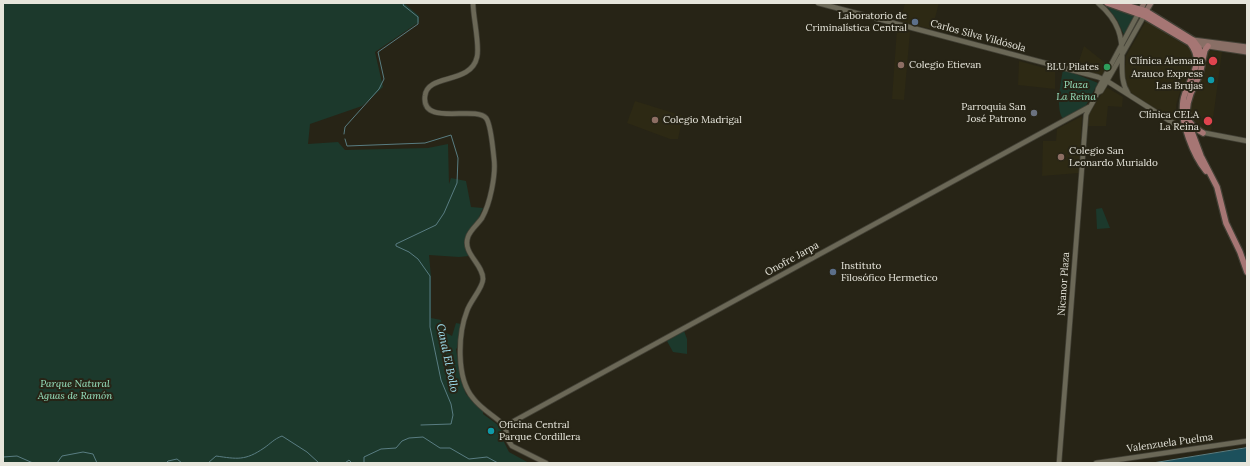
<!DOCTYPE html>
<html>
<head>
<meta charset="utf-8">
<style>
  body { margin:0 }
  #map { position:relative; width:1250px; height:466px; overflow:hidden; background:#272416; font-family:Lora,serif }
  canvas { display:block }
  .frame { position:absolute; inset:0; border:4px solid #e6e5db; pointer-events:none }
</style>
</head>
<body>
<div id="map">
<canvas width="1250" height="466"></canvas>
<div class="frame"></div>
</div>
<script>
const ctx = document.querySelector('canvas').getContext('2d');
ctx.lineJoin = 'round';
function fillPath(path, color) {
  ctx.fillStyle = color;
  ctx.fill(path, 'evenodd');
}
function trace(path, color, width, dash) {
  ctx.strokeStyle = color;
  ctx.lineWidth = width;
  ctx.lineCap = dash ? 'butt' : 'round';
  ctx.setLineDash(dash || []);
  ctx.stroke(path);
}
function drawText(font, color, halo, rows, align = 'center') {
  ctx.font = font + ' Lora,serif';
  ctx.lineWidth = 4;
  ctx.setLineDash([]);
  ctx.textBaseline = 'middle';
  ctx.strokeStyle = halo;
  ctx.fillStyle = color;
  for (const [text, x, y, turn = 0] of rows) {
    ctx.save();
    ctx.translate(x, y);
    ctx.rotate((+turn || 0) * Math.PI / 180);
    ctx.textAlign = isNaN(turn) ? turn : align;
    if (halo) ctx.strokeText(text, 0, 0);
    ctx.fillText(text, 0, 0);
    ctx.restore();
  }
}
const built = new Path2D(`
  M 905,3 L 939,3 L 932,29 L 900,22 Z
  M 1146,21 L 1191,49 L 1193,56 L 1191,74 L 1180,92 L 1176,105 L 1176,123 L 1130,94 L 1126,87 L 1124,78 L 1126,56 Z
  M 897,29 L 910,32 L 904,100 L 892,99 Z
  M 1084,46 L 1109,66 L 1103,77 L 1076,70 Z
  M 1206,50 L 1222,52 L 1211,133 L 1199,129 L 1189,114 L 1189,106 Z
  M 1019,61 L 1055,71 L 1055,89 L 1018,85 Z
  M 1106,87 L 1123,97 L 1122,107 L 1108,106 L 1106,126 L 1088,126 L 1089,113 Z
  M 635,101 L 683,116 L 678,139 L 670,139 L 627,123 Z
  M 1082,116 L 1079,173 L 1042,176 L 1043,141 L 1056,141 L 1057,129 Z`);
const green = new Path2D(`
  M 3,3 L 375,3 L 405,4 L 419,16 L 419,22 L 375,52 L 383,87 L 362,106 L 310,124 L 308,144 L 338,142 L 345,150 L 428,148 L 448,144 L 449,184 L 451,178 L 466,181 L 471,207 L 483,208 L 476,224 L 466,236 L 465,243 L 469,256 L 459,257 L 429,255 L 431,277 L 431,318 L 441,320 L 443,331 L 452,336 L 456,323 L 461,324 L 457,348 L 456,349 L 461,380 L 466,394 L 483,411 L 483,414 L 498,425 L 502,432 L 503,440 L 509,452 L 529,463 L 3,463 Z
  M 1107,7 L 1135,16 L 1124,35 L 1117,20 Z
  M 1063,69 L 1098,83 L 1084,109 L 1063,119 C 1055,107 1061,83 1063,69 Z
  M 1102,208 L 1110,228 L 1097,229 L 1096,209 Z
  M 684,331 L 687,339 L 687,354 L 673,352 L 667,341 Z`);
const water = new Path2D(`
  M 1247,448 L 1247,463 L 1153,463 Z`);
const stream = new Path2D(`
  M 344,134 L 345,127 L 379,89 L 384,79 L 378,52 L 418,24 L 418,17 L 403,5 L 404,3
  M 345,139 L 347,146 L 425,143 L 451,135 L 458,158 L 457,183 L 444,213 L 436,225 L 396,244 L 396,246 L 409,252 L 418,259 L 430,276 L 430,327 L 441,380 L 451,404 L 453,415 L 451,424 L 421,425
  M 3,457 L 17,456 L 33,463
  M 57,463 L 62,456 L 83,452 L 93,454 L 97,463
  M 166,463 L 168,461 L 177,459 L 182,463
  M 208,463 L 216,456 C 237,459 245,461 264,448 C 270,444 274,439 282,436 L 307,452 L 319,463
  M 345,463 L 349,460 L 352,463
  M 364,463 L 364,457 L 381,449 L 396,448 L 402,441 L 409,438 L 423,437 L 440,448 L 450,448 L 469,459 L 487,457 L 498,463`);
const tertiary = new Path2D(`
  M 473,3 C 473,17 480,45 477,57 C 471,85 427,73 425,96 C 421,127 475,105 486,118 C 491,124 493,150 494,159 C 496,175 490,204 482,218 C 478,224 470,230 468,237 C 462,253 483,264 483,279 C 483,288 470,301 467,311 C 458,334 456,378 473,398 C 482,410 495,416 505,426
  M 818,3 L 1098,77 L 1107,81 L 1173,123 L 1187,129
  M 1098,3 C 1119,21 1123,37 1122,63 C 1122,74 1122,84 1128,93
  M 1097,93 L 1101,91 L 1107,81 L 1144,16
  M 1200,132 L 1247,141
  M 505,426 L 1089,107
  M 505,426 L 508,440 L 512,446 L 546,463
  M 1059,463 L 1086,115 C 1089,107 1097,98 1098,89 L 1138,14
  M 1096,463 L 1247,441`);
const secondary = new Path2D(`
  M 1139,13 L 1144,3
  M 1145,13 L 1151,3
  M 1191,42 L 1193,40 L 1247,47
  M 1195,44 L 1247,52`);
const primary = new Path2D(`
  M 1107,3 L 1144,16 L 1190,43 C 1207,65 1186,80 1183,101 C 1180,122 1193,155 1206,171
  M 1117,3 L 1146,11 L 1193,40 L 1199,48 L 1201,56 L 1202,65 L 1200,74 L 1191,93 L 1188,103 L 1187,111 L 1189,124 L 1201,156 L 1217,187 L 1226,223 L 1240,252 L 1247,272
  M 1203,59 L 1205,50 L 1208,46
  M 1189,121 L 1194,127 L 1203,133`);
const markers = [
  [915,22,4,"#5c6f8a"],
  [1213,61,5,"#e0444e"],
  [901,65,4,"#8d6e63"],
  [1107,67,4,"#2e9e5b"],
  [1211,80,4,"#0f9aa8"],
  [1034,113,4,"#6b7280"],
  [655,120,4,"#8d6e63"],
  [1208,121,5,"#e0444e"],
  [1061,157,4,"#8d6e63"],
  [833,272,4,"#5c6f8a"],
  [491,431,4,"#0f9aa8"]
];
const poiNames = [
  ["Laboratorio de",907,16],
  ["Criminalística Central",907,28],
  ["Clínica Alemana",1204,61],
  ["Colegio Etievan",909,65,"left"],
  ["BLU Pilates",1099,67],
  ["Arauco Express",1203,74],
  ["Las Brujas",1203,86],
  ["Parroquia San",1026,107],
  ["José Patrono",1026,119],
  ["Clínica CELA",1199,115],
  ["La Reina",1199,127],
  ["Colegio Madrigal",663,120,"left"],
  ["Colegio San",1069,151,"left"],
  ["Leonardo Murialdo",1069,163,"left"],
  ["Instituto",841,266,"left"],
  ["Filosófico Hermetico",841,278,"left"],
  ["Oficina Central",499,425,"left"],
  ["Parque Cordillera",499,437,"left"]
];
const streetNames = [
  ["Carlos Silva Vildósola",978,36,15],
  ["Onofre Jarpa",792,259,-29],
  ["Nicanor Plaza",1064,284,-86],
  ["Valenzuela Puelma",1170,443,-8]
];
const parkNames = [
  ["Plaza",1076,85],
  ["La Reina",1076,97],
  ["Parque Natural",75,384],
  ["Aguas de Ramón",75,396]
];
const waterNames = [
  ["Canal El Bollo",447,358,78]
];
fillPath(built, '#2d2914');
fillPath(green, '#1c392c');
fillPath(water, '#1c505c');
trace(water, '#597d82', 1);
trace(stream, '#597d82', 1);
trace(tertiary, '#434136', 6);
trace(secondary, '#434136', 7);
trace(primary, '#434136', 8);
trace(tertiary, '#6b6857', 4.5);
trace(secondary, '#896f66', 5);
trace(primary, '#a67674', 5.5);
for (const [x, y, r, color] of markers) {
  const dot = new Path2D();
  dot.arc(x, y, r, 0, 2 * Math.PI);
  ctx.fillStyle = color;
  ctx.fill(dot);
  trace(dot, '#272416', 1.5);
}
drawText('10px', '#e6e5db', '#272416', poiNames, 'right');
drawText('10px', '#e6e5db', '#272416', streetNames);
drawText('italic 10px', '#97e1be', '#272416', parkNames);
drawText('italic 11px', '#a4e6f8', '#272416', waterNames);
</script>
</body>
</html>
